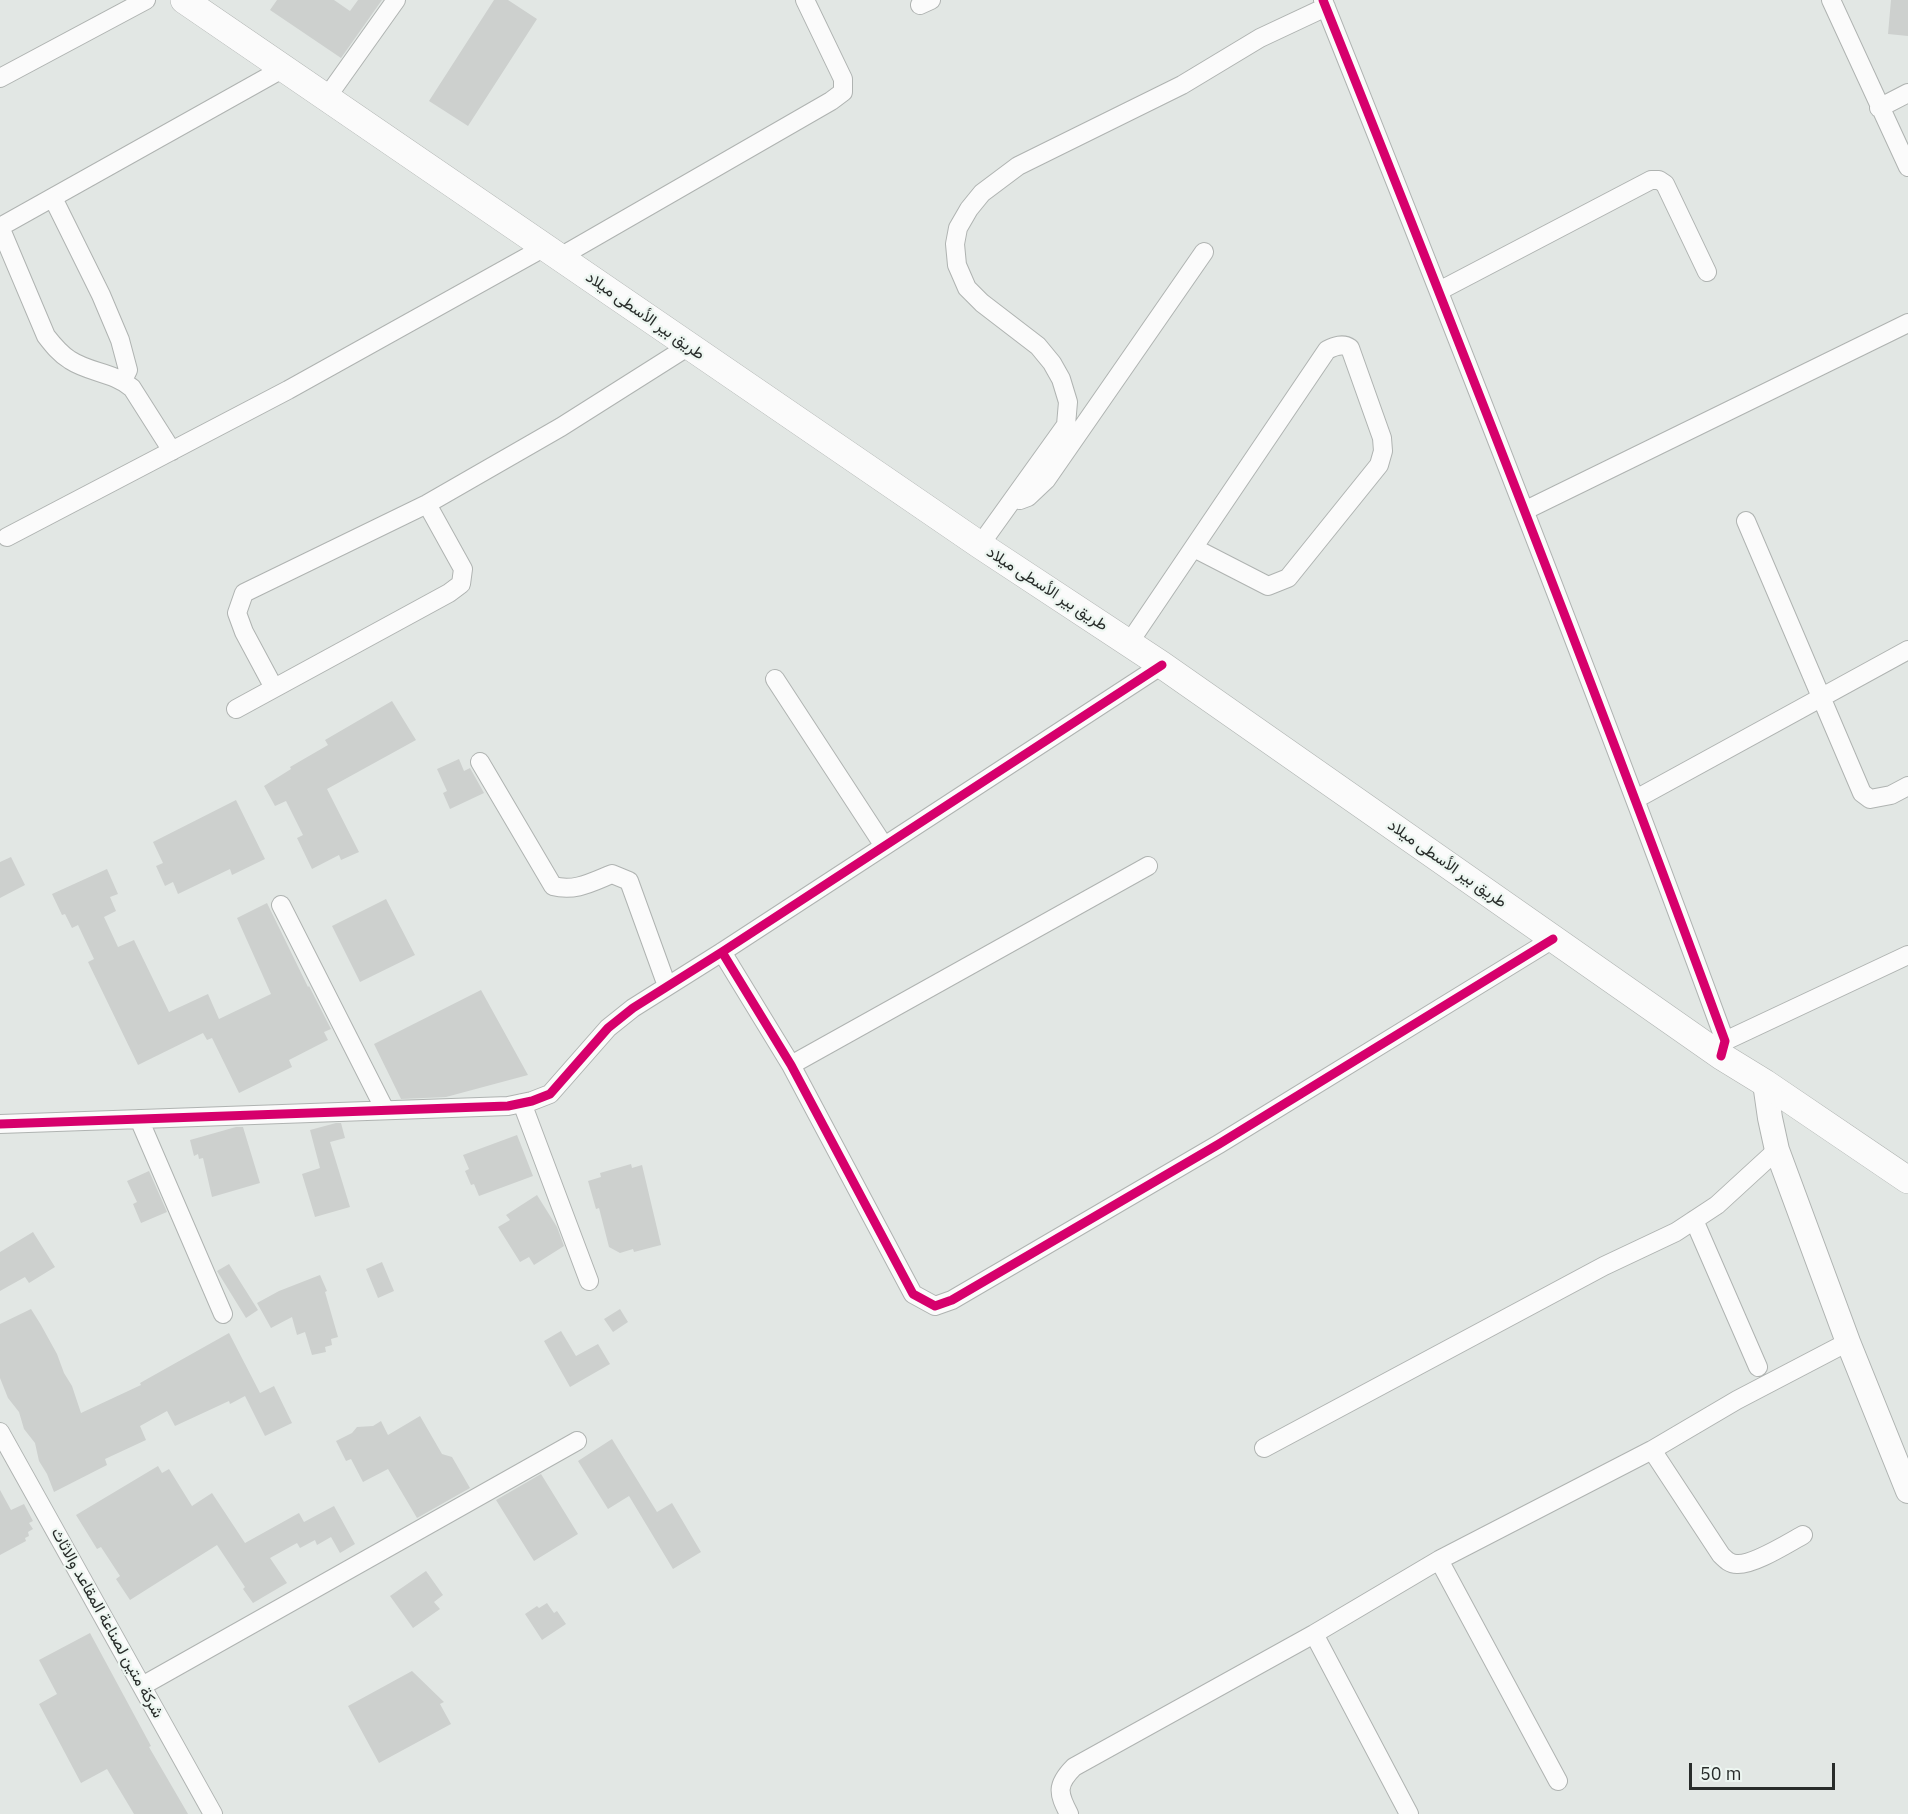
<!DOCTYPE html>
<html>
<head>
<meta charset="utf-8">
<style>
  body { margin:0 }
  #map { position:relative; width:1908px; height:1814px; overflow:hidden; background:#e2e7e4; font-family:"IBM Plex Sans",sans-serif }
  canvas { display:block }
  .scale { position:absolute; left:1689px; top:1763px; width:146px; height:27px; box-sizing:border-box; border:3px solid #282c2a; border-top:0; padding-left:8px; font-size:18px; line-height:21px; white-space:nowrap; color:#282c2a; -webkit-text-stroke:4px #edf6f1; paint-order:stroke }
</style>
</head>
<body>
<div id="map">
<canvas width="1908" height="1814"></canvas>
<div class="scale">50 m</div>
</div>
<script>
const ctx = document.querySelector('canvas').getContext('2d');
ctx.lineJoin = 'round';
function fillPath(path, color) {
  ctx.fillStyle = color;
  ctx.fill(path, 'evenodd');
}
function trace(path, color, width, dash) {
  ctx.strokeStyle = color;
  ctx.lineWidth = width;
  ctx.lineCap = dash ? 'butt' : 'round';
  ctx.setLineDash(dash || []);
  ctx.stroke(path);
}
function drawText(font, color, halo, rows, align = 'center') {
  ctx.font = font + ' "IBM Plex Sans",Vazirmatn,sans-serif';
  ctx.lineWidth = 4.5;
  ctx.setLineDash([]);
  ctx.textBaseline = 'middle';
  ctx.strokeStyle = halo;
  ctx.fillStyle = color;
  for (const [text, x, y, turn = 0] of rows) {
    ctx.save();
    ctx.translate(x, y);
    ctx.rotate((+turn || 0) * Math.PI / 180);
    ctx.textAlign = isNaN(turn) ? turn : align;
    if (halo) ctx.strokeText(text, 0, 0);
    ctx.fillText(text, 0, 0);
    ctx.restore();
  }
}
const building = new Path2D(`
  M 277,0 L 334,0 L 350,11 L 358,0 L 382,0 L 341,58 L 270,10 Z
  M 494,0 L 508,0 L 537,19 L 468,126 L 429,101 Z
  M 1891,0 L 1908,0 L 1908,36 L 1888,34 Z
  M 392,701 L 416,740 L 327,789 L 359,852 L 341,860 L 339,855 L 312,869 L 297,838 L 303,835 L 286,801 L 275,806 L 264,786 L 291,769 L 290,767 L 328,745 L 325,740 Z
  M 459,759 L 464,771 L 470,768 L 484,793 L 450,809 L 443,793 L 447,791 L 437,769 Z
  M 236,800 L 265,859 L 232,875 L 230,869 L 178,894 L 173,882 L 165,886 L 156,866 L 163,863 L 153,842 Z
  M 11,857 L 25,885 L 0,898 L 0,862 Z
  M 107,869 L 118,894 L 110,897 L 116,911 L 104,917 L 118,947 L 134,940 L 169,1012 L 208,994 L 219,1019 L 271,994 L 237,918 L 267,903 L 308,987 L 309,986 L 331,1029 L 324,1032 L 328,1040 L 289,1060 L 292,1067 L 239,1093 L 212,1038 L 207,1040 L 203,1033 L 138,1065 L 88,962 L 94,959 L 78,925 L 72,928 L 65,914 L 62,915 L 52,894 Z
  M 386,899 L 415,955 L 360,982 L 332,926 Z
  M 481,990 L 528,1075 L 446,1097 L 401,1099 L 374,1044 Z
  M 336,1123 L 341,1123 L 345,1138 L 330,1142 L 350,1207 L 315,1217 L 302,1174 L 320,1168 L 310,1130 Z
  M 236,1127 L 243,1127 L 260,1183 L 212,1197 L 203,1158 L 199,1159 L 198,1154 L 194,1156 L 190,1140 Z
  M 517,1135 L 533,1176 L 479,1196 L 474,1184 L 471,1185 L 465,1171 L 469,1169 L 463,1155 Z
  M 631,1164 L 632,1168 L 642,1165 L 661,1245 L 634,1252 L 633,1249 L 620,1253 L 609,1247 L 599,1208 L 596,1209 L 588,1181 L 601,1177 L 600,1173 Z
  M 149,1171 L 167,1212 L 141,1223 L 133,1204 L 137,1202 L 127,1181 Z
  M 537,1195 L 557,1227 L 564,1246 L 534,1265 L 529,1257 L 520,1262 L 498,1227 L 510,1220 L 506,1215 Z
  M 33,1232 L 55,1267 L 29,1283 L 25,1277 L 0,1291 L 0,1252 Z
  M 382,1262 L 394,1291 L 378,1298 L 366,1269 Z
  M 229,1264 L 258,1310 L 246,1318 L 217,1271 Z
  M 320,1275 L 327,1291 L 325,1292 L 338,1337 L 331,1339 L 332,1345 L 325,1347 L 326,1352 L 312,1355 L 305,1332 L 297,1335 L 292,1317 L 271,1328 L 257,1303 L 279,1291 Z
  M 31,1309 L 41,1325 L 57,1354 L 64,1373 L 72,1386 L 81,1413 L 141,1385 L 140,1383 L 229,1333 L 260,1393 L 274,1386 L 292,1423 L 265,1436 L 245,1396 L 230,1404 L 229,1401 L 175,1426 L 167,1411 L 140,1426 L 146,1440 L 105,1459 L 107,1465 L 54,1492 L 47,1474 L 39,1461 L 35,1443 L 24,1429 L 19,1412 L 8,1398 L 0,1378 L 0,1324 Z
  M 620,1309 L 628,1322 L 613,1332 L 604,1319 Z
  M 561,1331 L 576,1356 L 598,1344 L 610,1364 L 570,1387 L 544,1341 Z
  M 420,1416 L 442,1454 L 452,1457 L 470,1488 L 417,1518 L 388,1469 L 363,1482 L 351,1459 L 346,1461 L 336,1441 L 352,1433 L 357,1427 L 373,1426 L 381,1421 L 388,1435 Z
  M 612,1439 L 657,1512 L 672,1503 L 701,1552 L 673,1569 L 629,1496 L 608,1509 L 578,1461 Z
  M 158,1466 L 162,1473 L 169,1469 L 192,1506 L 212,1493 L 245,1543 L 299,1513 L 304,1522 L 334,1506 L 355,1544 L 340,1553 L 331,1537 L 317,1545 L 315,1540 L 300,1548 L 297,1543 L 270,1558 L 287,1583 L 253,1603 L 243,1589 L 245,1587 L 217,1545 L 130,1600 L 116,1579 L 120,1576 L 101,1547 L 97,1549 L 76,1515 Z
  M 541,1474 L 578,1534 L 534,1561 L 496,1500 Z
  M 0,1490 L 11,1510 L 24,1504 L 33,1521 L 29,1523 L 33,1529 L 28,1532 L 29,1536 L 25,1538 L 26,1541 L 0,1555 Z
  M 426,1571 L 443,1595 L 434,1602 L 440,1609 L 413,1628 L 390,1596 Z
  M 547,1603 L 554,1613 L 557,1611 L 566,1624 L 542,1640 L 525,1614 L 537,1606 L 539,1608 Z
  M 90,1633 L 151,1746 L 149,1747 L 188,1814 L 134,1814 L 107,1769 L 81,1783 L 39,1704 L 57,1694 L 39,1660 Z
  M 412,1671 L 444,1702 L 440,1704 L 451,1724 L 379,1763 L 348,1706 Z`);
const minor = new Path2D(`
  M 1323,0 C 1461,345 1597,692 1725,1041 L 1721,1056
  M 1831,0 L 1908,167
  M 920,5 L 931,0
  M 0,78 L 146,0
  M 327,97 L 396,0
  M 1879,108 L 1908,93
  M 53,198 L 101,295 L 120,340 L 128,370 L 123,380
  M 0,227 L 284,68
  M 0,227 L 46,336 C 53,345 60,354 70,360 C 90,373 113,372 132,388 L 172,451
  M 560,257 L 831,101 L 843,92 L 843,79 L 805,0
  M 1439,291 L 1651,180 L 1659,180 L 1665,184 L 1707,272
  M 1020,500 L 1028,497 L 1046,480 L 1204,252
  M 1526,510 L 1908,323
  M 1746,521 L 1862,793 L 1870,799 L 1891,795 L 1908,786
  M 7,537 L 288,390 L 545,247
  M 980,545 L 1066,425 L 1068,402 L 1061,379 L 1052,363 L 1038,346 L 982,303 L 967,288 L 957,265 L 955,244 L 958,228 L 969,209 L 982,193 L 1018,166 L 1182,85 L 1260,38 L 1326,7
  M 1129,643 L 1327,350 C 1335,346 1343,343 1350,348 L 1382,438 L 1383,451 L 1379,465 L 1288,578 L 1268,586 L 1194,548
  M 775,679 L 884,846
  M 274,688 L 244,632 L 237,613 L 244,593 L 427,504 L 561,427 L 689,346
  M 236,709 L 449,593 L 461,584 L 463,569 L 427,504
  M 480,762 L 553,886 C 575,892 592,882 612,874 L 629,881 L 667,986
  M 1636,799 L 1908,650
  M 281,905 L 385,1110
  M 722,952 L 791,1065 L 913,1294 L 935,1306 L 952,1300 L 1219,1144 L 1553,939
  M 1725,1041 L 1908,955
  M 791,1065 L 1148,866
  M 522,1103 L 589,1281
  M 139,1119 L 223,1314
  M 0,1124 L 508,1106 L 532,1101 L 550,1094 L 608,1028 L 633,1008 L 722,952 L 1162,665
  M 1694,1220 L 1758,1367
  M 0,1432 L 213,1814
  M 1264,1448 L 1604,1266 L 1676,1232 L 1717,1205 L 1777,1150
  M 1652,1450 L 1721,1555 C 1726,1560 1730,1564 1737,1564 C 1754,1565 1788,1543 1803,1535
  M 1439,1560 L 1558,1781
  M 1314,1634 L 1409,1814
  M 142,1686 L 577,1441
  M 1069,1814 C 1058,1793 1056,1785 1074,1767 L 1314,1634 L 1439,1560 L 1652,1450 L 1737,1400 L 1848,1342`);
const secondary = new Path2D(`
  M 1765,1083 L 1770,1118 L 1777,1150 L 1848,1342 L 1908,1491`);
const primary = new Path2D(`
  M 184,0 L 980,545 L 1162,665 L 1721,1056 L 1765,1083 L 1908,1180`);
const cycleway = new Path2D(`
  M 1323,0 C 1461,345 1597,692 1725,1041 L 1721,1056
  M 722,952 L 791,1065 L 913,1294 L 935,1306 L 952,1300 L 1219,1144 L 1553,939
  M 0,1124 L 508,1106 L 532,1101 L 550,1094 L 608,1028 L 633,1008 L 722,952 L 1162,665`);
const streetNames = [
  ["طريق بير الأسطى ميلاد",645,316,35],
  ["طريق بير الأسطى ميلاد",1047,589,33],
  ["طريق بير الأسطى ميلاد",1447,864,35],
  ["شركة متين لصناعة المقاعد والاثاث",107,1623,61]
];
fillPath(building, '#cdd0ce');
trace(minor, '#afb3b1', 20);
trace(secondary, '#afb3b1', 26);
trace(primary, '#afb3b1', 28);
trace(minor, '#fbfbfb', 18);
trace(secondary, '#fbfbfb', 24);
trace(primary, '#fbfbfb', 27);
trace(cycleway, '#d6006c', 9);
drawText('16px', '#282c2a', '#edf6f1', streetNames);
</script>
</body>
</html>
